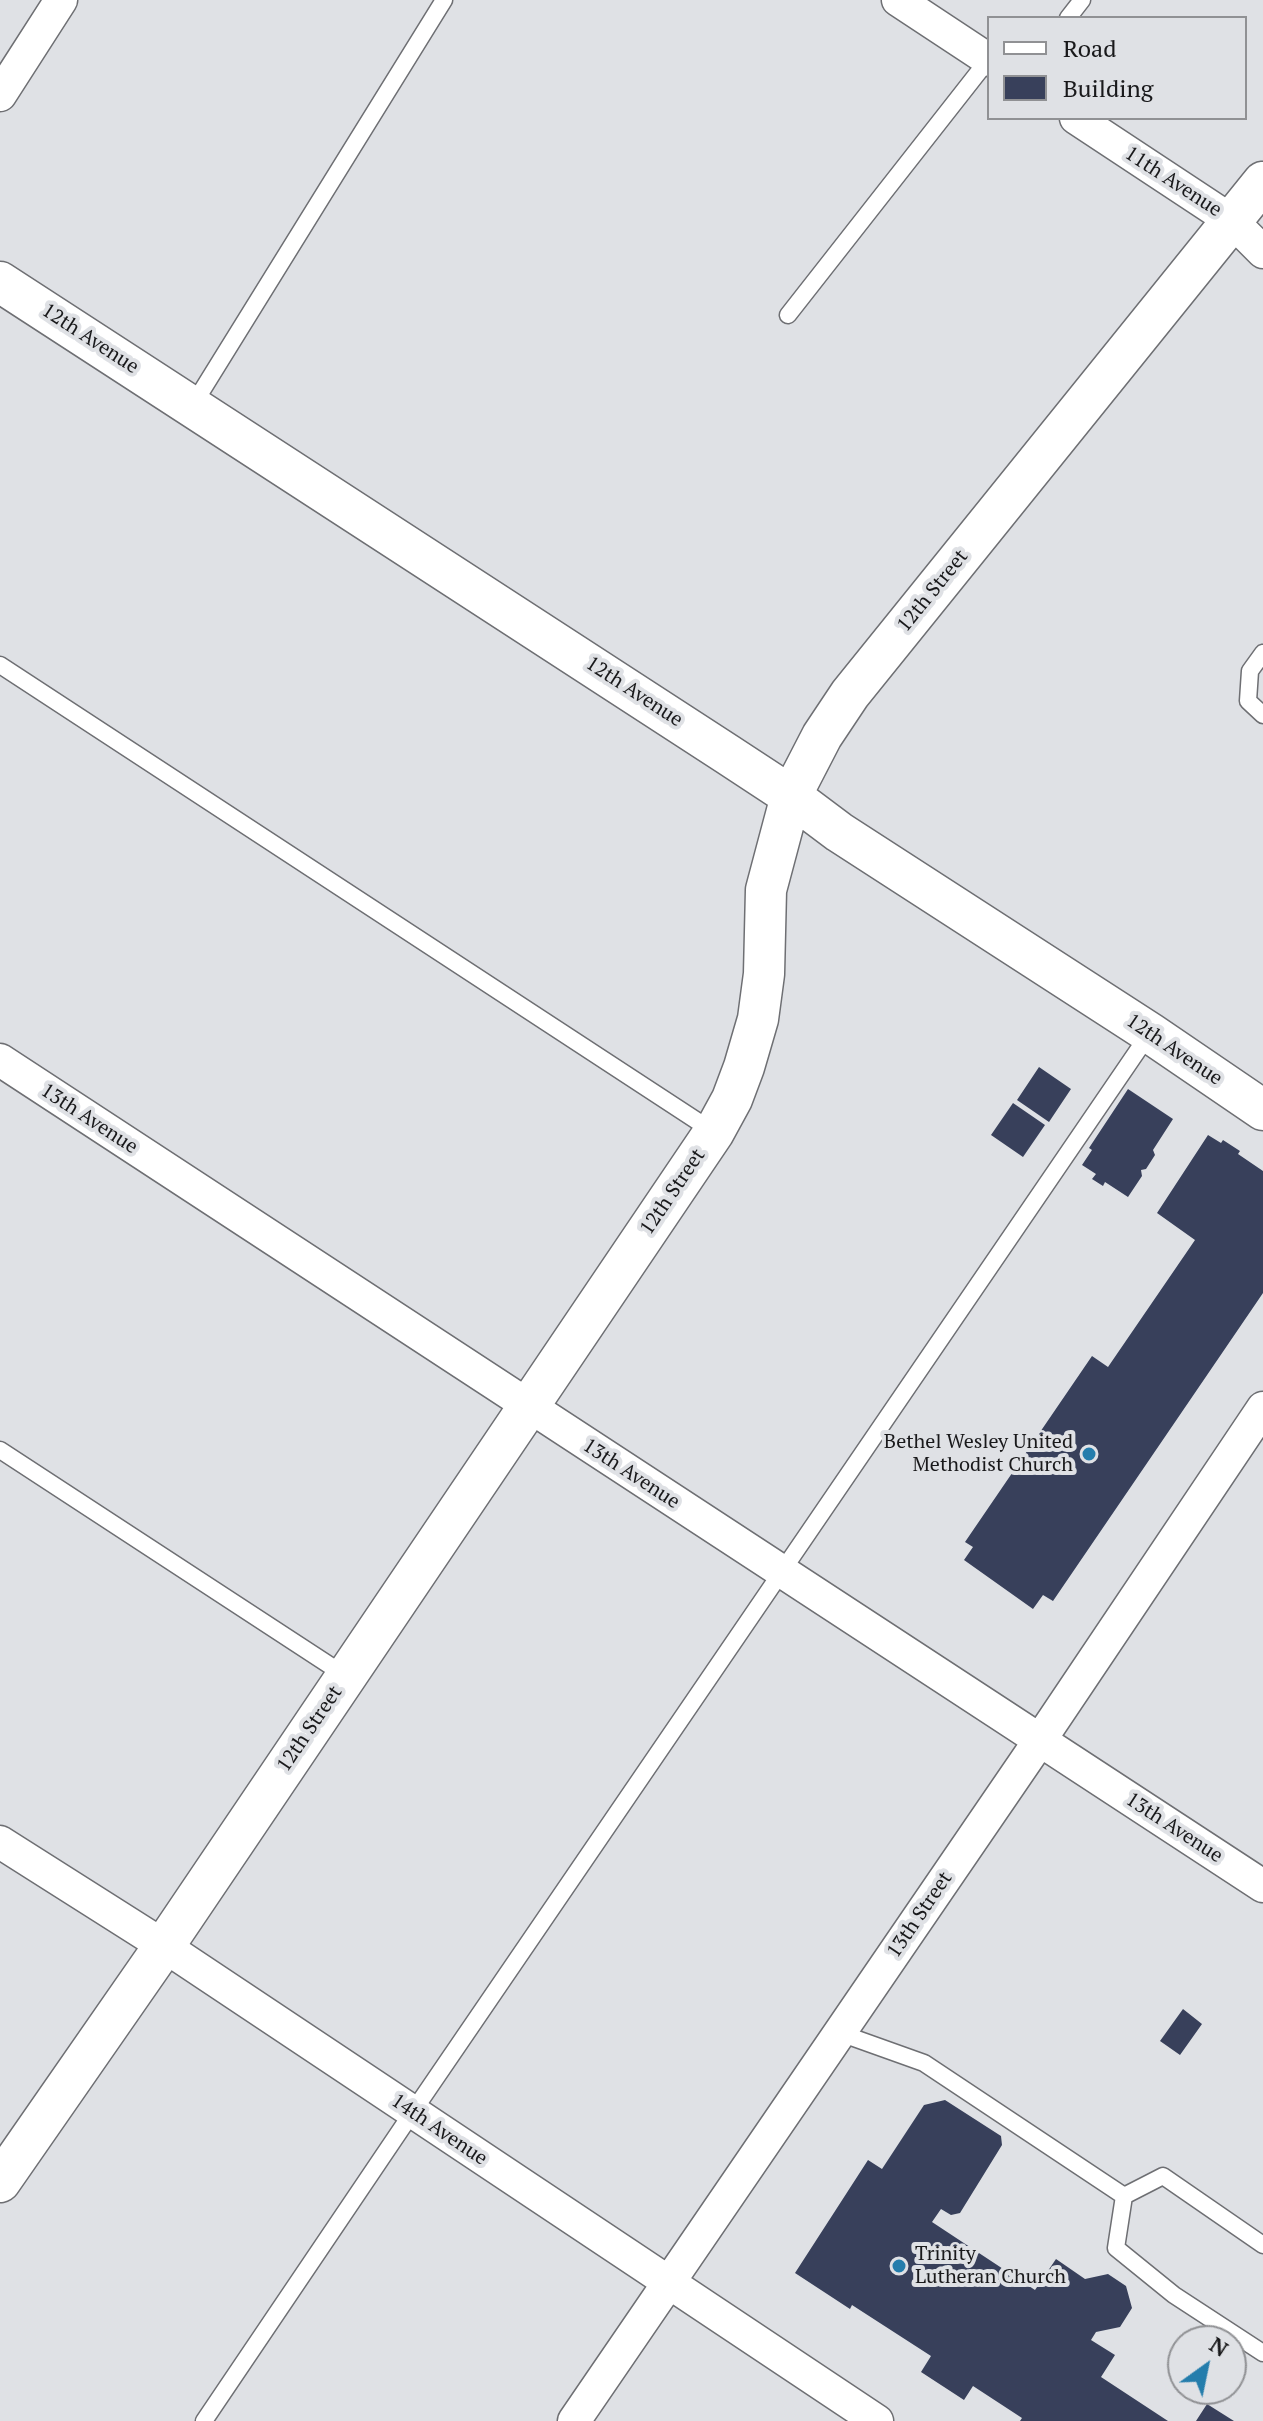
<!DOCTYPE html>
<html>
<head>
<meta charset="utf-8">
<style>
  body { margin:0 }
  #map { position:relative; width:1263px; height:2421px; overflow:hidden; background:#dfe1e5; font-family:"PT Serif",serif }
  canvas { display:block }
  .legend { position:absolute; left:987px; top:16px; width:260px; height:104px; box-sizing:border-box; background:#dfe1e5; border:2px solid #909194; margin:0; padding:10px 14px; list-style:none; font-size:24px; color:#19191b }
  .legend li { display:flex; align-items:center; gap:16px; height:40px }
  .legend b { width:40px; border:2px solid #909194 }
  .north { position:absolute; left:1167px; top:2325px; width:80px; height:80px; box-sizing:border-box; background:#dfe1e5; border:2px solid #909194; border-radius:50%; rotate:33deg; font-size:22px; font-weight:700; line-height:32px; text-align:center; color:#19191b }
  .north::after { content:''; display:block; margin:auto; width:28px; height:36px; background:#247dac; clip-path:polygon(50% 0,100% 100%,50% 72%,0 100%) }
</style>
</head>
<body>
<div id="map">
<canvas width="1263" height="2421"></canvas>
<ul class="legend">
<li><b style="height:10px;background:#fff"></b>Road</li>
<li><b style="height:22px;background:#38405b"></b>Building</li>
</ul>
<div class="north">N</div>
</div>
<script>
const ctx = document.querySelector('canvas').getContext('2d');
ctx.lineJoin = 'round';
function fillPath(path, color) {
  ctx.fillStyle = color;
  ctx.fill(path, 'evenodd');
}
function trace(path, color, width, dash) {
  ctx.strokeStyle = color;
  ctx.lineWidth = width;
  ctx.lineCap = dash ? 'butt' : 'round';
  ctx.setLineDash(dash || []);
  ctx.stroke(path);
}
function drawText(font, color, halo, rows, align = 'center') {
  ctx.font = font + ' "PT Serif",serif';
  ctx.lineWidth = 8;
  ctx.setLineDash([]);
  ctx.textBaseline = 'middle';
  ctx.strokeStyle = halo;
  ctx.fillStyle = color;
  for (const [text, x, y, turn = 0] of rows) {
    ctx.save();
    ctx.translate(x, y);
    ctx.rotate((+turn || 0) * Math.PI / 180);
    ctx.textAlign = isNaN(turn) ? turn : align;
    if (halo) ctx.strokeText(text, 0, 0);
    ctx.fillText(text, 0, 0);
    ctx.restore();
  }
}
const building = new Path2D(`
  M 1039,1067 L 1071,1089 L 1049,1122 L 1017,1100 Z
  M 1128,1089 L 1173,1119 L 1153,1150 L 1155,1155 L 1146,1169 L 1141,1170 L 1142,1176 L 1128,1197 L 1105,1182 L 1103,1186 L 1092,1179 L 1096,1174 L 1082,1165 L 1092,1150 L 1089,1148 Z
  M 1013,1103 L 1045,1125 L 1023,1157 L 991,1135 Z
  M 1208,1135 L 1221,1143 L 1223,1140 L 1240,1151 L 1238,1154 L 1263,1171 L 1263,1293 L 1053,1601 L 1043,1595 L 1033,1609 L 964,1560 L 973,1547 L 965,1542 L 1092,1356 L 1108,1367 L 1195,1240 L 1157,1213 Z
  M 1183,2009 L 1202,2024 L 1180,2055 L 1160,2041 Z
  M 945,2100 L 1001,2136 L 1002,2145 L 960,2213 L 951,2215 L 941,2209 L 932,2222 L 1035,2290 L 1056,2259 L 1085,2279 L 1108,2274 L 1126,2286 L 1132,2308 L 1120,2327 L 1096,2332 L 1091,2340 L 1115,2355 L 1101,2377 L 1168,2421 L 1020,2421 L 1022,2418 L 973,2386 L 964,2400 L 921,2372 L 931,2356 L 852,2305 L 850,2309 L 795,2273 L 868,2160 L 882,2169 L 924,2105 Z
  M 1207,2404 L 1234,2421 L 1196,2421 Z`);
const service = new Path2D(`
  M 1068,18 L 1082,0
  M 788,315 L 988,60
  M 193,405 L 444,0
  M 1263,653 L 1250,671 L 1248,701 L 1263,715
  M 0,665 L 714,1132
  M 0,1450 L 346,1676
  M 840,2033 L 924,2063 L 1124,2196
  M 1124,2196 L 1116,2248 L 1174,2295 L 1263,2353
  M 1124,2196 L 1163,2176 L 1263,2245
  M 204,2421 L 412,2113 L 1149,1034`);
const minor = new Path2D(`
  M 898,0 L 989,60
  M 0,95 L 61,0
  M 1076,118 L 1232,221 L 1263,252
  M 0,1060 L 1263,1886
  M 0,1842 L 164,1946 L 877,2421
  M 574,2421 L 1040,1740 L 1263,1408`);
const tertiary = new Path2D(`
  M 0,282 L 727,754 L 791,796 L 839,832 L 1150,1033 L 1263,1110
  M 0,2182 L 164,1946 L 714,1132 L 732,1099 L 744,1067 L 758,1019 L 764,974 L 766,890 L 791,796 L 822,736 L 850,694 L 1263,182`);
const markers = [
  [1089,1454,8,"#247dac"],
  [899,2266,8,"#247dac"]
];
const streetNames = [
  ["11th Avenue",1173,182,33],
  ["12th Avenue",90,339,33],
  ["12th Street",933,591,-51],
  ["12th Avenue",634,692,33],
  ["12th Avenue",1174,1050,34],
  ["13th Avenue",89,1119,33],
  ["12th Street",673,1192,-56],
  ["13th Avenue",631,1474,33],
  ["12th Street",310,1729,-56],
  ["13th Avenue",1174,1828,33],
  ["13th Street",920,1915,-56],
  ["14th Avenue",439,2130,34]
];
const poiNames = [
  ["Bethel Wesley United",1073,1442],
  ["Methodist Church",1073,1465],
  ["Trinity",915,2254,"left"],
  ["Lutheran Church",915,2277,"left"]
];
fillPath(building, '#38405b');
trace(service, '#6e6f73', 19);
trace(minor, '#6e6f73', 35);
trace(tertiary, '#6e6f73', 43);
trace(service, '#fff', 16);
trace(minor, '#fff', 32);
trace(tertiary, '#fff', 40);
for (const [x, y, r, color] of markers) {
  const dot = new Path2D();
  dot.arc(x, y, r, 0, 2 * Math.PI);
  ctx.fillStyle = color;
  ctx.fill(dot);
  trace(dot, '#dfe1e5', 3);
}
drawText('20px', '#19191b', '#dfe1e5', streetNames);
drawText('20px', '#19191b', '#dfe1e5', poiNames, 'right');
</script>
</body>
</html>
